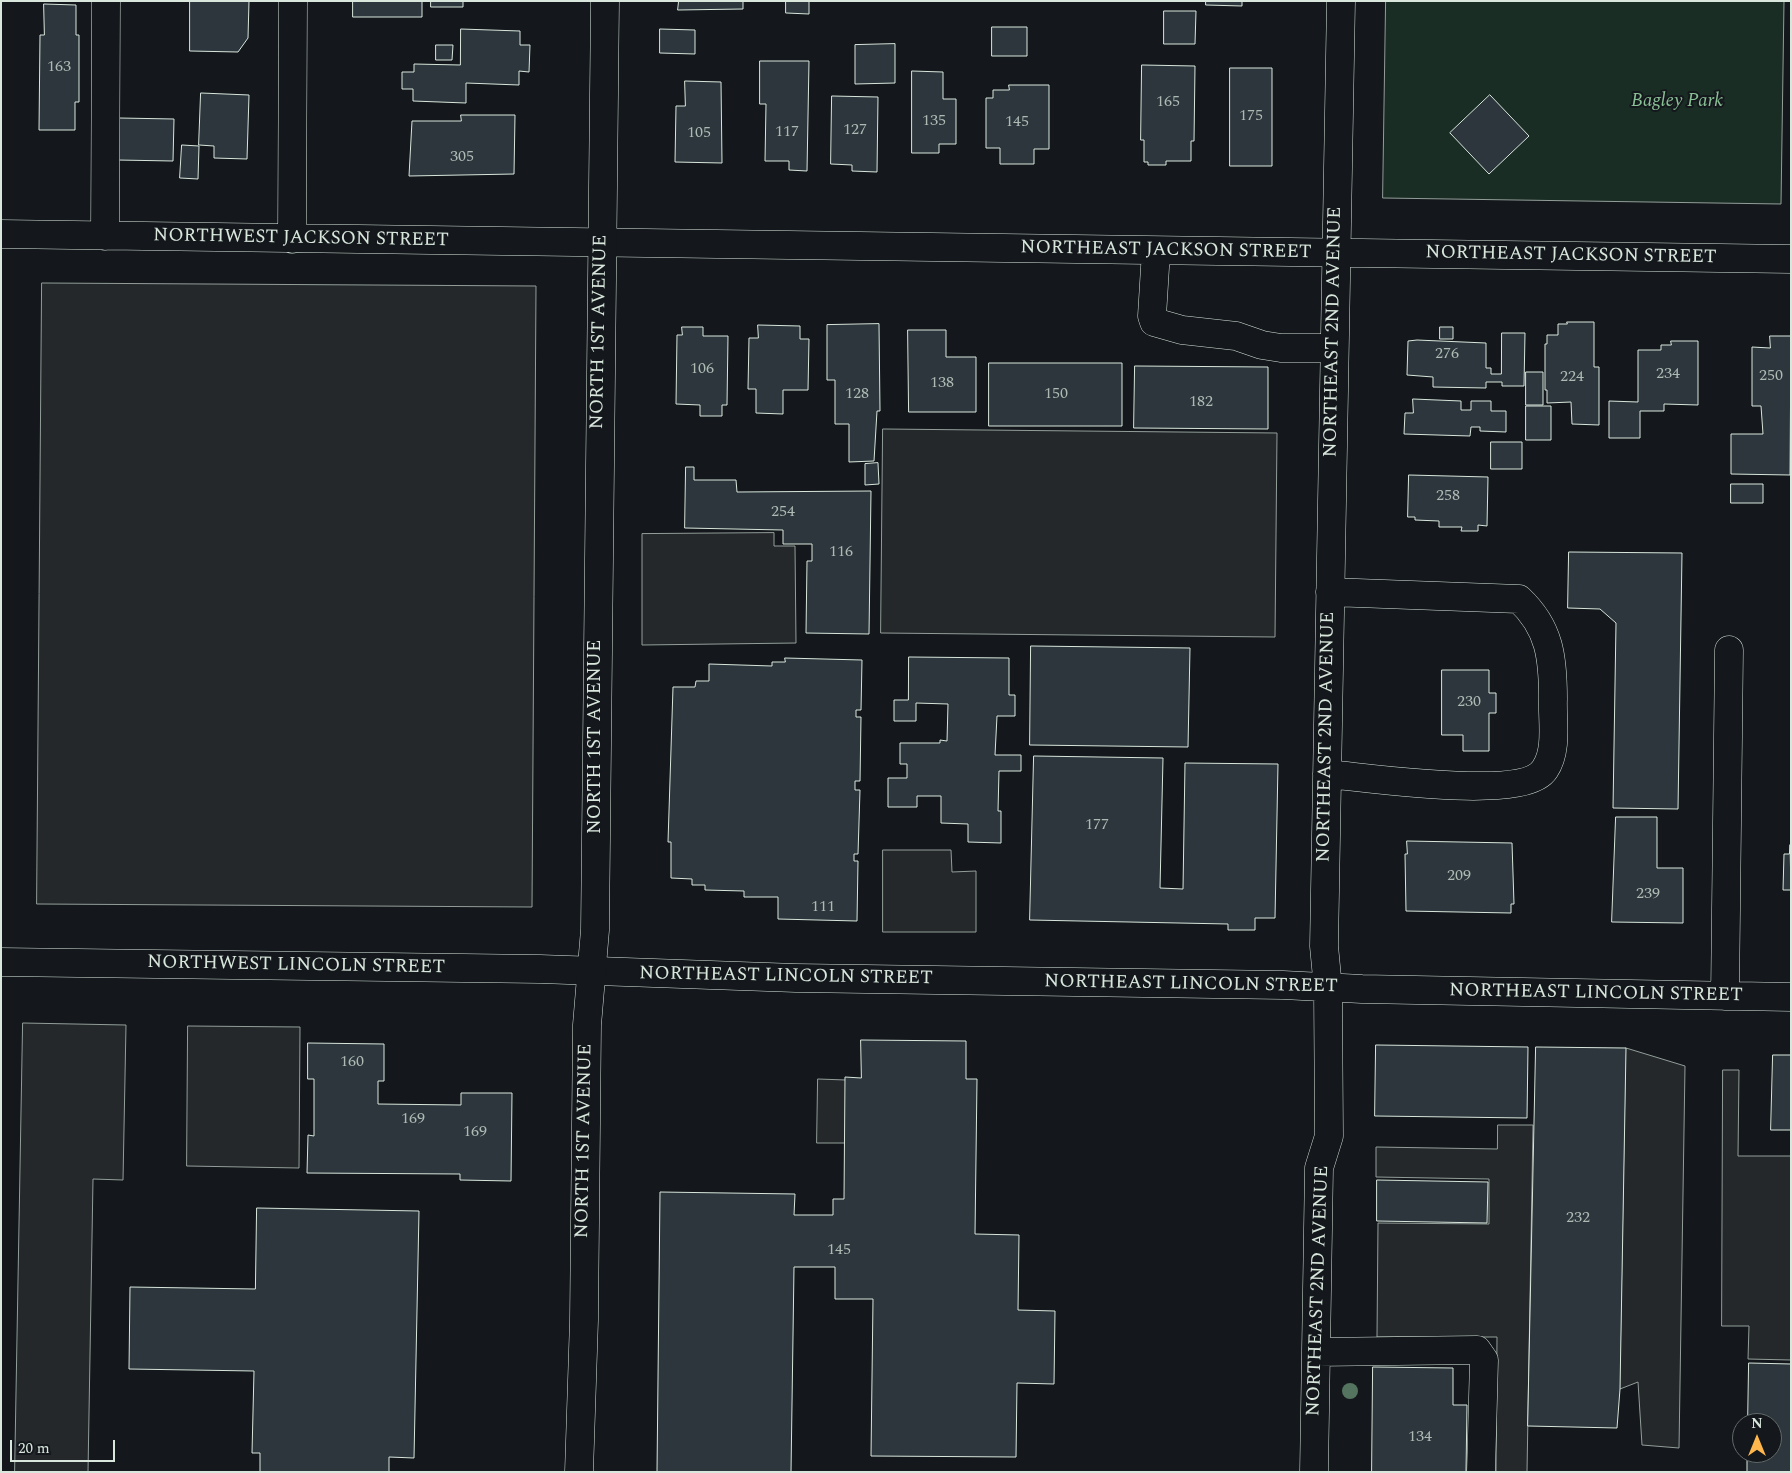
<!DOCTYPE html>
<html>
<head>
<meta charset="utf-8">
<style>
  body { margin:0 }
  #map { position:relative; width:1792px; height:1473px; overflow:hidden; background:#14181c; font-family:Spectral,serif }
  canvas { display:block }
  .frame { position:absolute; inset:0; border:2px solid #d8e6dc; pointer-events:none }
  .north { position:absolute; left:1732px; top:1413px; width:50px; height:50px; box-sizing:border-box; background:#14181c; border:1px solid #626a69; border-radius:50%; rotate:0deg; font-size:14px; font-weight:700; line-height:20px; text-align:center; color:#d8e6dc }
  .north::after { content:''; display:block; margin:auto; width:18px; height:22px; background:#ffb74d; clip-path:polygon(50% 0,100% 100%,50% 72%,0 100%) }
  .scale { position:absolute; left:10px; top:1440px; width:105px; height:22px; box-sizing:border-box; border:2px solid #d8e6dc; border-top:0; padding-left:6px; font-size:15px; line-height:18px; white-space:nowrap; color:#d8e6dc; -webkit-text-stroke:4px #14181c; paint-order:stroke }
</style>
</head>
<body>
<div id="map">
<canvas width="1792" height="1473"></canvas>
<div class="frame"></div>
<div class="north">N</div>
<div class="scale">20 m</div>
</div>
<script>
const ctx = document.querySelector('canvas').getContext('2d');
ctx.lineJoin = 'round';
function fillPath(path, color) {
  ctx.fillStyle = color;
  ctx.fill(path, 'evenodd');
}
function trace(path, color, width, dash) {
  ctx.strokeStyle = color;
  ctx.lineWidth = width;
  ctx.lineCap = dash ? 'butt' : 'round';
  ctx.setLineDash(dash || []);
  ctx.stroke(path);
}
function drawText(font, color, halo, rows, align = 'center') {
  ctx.font = font + ' Spectral,serif';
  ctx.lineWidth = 4;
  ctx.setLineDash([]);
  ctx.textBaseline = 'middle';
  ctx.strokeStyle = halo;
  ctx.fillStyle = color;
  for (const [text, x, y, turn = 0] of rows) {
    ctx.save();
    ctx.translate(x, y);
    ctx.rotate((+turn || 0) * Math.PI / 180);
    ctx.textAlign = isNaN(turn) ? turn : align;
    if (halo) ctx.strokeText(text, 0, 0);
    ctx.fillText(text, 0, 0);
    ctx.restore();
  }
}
const green = new Path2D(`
  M 1386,1 L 1784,1 L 1781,204 L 1383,198 Z`);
const parking = new Path2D(`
  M 42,283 L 536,286 L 532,907 L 37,904 Z
  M 883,429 L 1277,433 L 1275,637 L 881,633 Z
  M 774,533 L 774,546 L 795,546 L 796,643 L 642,645 L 642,534 Z
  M 883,850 L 951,850 L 952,872 L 976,871 L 976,932 L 883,932 Z
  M 23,1023 L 126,1025 L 123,1180 L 93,1179 L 88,1472 L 15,1472 Z
  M 188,1026 L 300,1027 L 299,1168 L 187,1166 Z
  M 1626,1048 L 1685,1066 L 1679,1448 L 1642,1445 L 1638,1382 L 1620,1389 Z
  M 1723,1070 L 1739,1070 L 1738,1156 L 1791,1156 L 1791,1360 L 1748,1359 L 1749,1326 L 1722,1326 Z
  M 818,1079 L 846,1080 L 846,1143 L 817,1143 Z
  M 1498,1125 L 1533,1125 L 1527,1472 L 1496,1472 L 1497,1337 L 1377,1337 L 1378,1223 L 1489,1224 L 1489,1179 L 1376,1177 L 1376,1147 L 1497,1149 Z`);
const building = new Path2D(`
  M 190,1 L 249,1 L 248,38 L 238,52 L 190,51 Z
  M 353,1 L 422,1 L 422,17 L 353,17 Z
  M 431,1 L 463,1 L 463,7 L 431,7 Z
  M 679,1 L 743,1 L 743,9 L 678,10 Z
  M 786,1 L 809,1 L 809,14 L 786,13 Z
  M 1206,1 L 1242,1 L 1242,6 L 1206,5 Z
  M 44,4 L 76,5 L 76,35 L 79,35 L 79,102 L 75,102 L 75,130 L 39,130 L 40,35 L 44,35 Z
  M 1164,11 L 1196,11 L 1195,44 L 1164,44 Z
  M 992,27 L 1027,27 L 1027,56 L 992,56 Z
  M 461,29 L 520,31 L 520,45 L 530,45 L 529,72 L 519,71 L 519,85 L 466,83 L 466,103 L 413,101 L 413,89 L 402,89 L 402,72 L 414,72 L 414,64 L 460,65 Z
  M 660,29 L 695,30 L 695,54 L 660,53 Z
  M 895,44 L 895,83 L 855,84 L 855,45 Z
  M 436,45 L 453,45 L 452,60 L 436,60 Z
  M 760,61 L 809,61 L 807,171 L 789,170 L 789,161 L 765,161 L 766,104 L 760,104 Z
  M 1142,65 L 1195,66 L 1194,141 L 1191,141 L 1191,161 L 1166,161 L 1166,165 L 1148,165 L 1148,162 L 1144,162 L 1144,140 L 1141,140 Z
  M 1230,68 L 1272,68 L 1272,166 L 1230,166 Z
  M 912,71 L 943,72 L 943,99 L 956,99 L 956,144 L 939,144 L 939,153 L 912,153 Z
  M 685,81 L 721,82 L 722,163 L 675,162 L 676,106 L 685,106 Z
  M 1009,85 L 1049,85 L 1049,149 L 1034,149 L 1034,164 L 1000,164 L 1000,148 L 986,148 L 986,98 L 993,98 L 993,90 L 1009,90 Z
  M 201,93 L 249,95 L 247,159 L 214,158 L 214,146 L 199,145 Z
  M 1490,95 L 1529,136 L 1489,174 L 1450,133 Z
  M 832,96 L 878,97 L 877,172 L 852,171 L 852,165 L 831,164 Z
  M 461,115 L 515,115 L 514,174 L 409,176 L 412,121 L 461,121 Z
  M 119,118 L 174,119 L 173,161 L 117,160 Z
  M 182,145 L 199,146 L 198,179 L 180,178 Z
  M 1567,322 L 1594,322 L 1594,367 L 1599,367 L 1599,425 L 1572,424 L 1571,402 L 1547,403 L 1547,390 L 1545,390 L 1545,344 L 1547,344 L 1547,335 L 1558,335 L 1558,324 L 1567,324 Z
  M 879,324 L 880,411 L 877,411 L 874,461 L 849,462 L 849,424 L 835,424 L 835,380 L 827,380 L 827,325 Z
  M 758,325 L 800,326 L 800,339 L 809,339 L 808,390 L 783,390 L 783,414 L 756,413 L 756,389 L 748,389 L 749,338 L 758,338 Z
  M 682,327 L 703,327 L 703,336 L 728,336 L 727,405 L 722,405 L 722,416 L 700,416 L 700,405 L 676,404 L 677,335 L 682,335 Z
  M 1440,327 L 1453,327 L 1453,339 L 1440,339 Z
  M 908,330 L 946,330 L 946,357 L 976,357 L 976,412 L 909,412 Z
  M 1502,333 L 1525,333 L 1524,386 L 1502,386 L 1502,382 L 1486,382 L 1486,388 L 1433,387 L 1433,377 L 1407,375 L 1408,341 L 1417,340 L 1486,343 L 1486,368 L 1491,368 L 1491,374 L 1501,374 Z
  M 1770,336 L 1791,336 L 1790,475 L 1731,474 L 1731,434 L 1763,434 L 1761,406 L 1752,406 L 1752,347 L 1770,348 Z
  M 1671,341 L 1698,341 L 1698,405 L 1664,404 L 1664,411 L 1640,411 L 1640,438 L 1609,438 L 1609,401 L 1638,402 L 1638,350 L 1661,350 L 1661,345 L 1671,345 Z
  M 989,363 L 1122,363 L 1122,426 L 989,426 Z
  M 1135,366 L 1268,367 L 1268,429 L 1134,428 Z
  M 1526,372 L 1543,372 L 1543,405 L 1526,405 Z
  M 1413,399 L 1461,401 L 1461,410 L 1471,410 L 1471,401 L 1491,401 L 1491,411 L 1506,411 L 1506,432 L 1480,431 L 1480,427 L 1471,427 L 1470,436 L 1404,434 L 1405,413 L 1413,413 Z
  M 1526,406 L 1551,406 L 1551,440 L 1526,440 Z
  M 1491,442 L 1522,442 L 1522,469 L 1491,469 Z
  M 878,463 L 879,484 L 865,485 L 865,464 Z
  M 686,467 L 694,467 L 694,480 L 736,480 L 737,492 L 871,491 L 869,634 L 806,633 L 807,561 L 812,561 L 812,544 L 783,544 L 783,530 L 685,528 Z
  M 1409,475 L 1488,477 L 1487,526 L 1478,525 L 1478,531 L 1461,531 L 1462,527 L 1439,527 L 1439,521 L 1415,520 L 1415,517 L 1408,517 Z
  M 1731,484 L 1763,484 L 1763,503 L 1731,503 Z
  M 1569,552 L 1682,553 L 1678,809 L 1613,808 L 1616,623 L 1600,609 L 1568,608 Z
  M 1031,646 L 1190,648 L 1188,747 L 1030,745 Z
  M 909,657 L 1009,658 L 1009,695 L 1015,695 L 1015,716 L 997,716 L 995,755 L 1021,755 L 1021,771 L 999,771 L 998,811 L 1001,811 L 1001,843 L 968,842 L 968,824 L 941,823 L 941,796 L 917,796 L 917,807 L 888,807 L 888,778 L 907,778 L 907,764 L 900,764 L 900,743 L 940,743 L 940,740 L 947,741 L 948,704 L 916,703 L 916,721 L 894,721 L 894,700 L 908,700 Z
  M 785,658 L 862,660 L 861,710 L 856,710 L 856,717 L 861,717 L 860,781 L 855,781 L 855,790 L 860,790 L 858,854 L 854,854 L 854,861 L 858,861 L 857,921 L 778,919 L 778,897 L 744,897 L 744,891 L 705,890 L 705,885 L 692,885 L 692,879 L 671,878 L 671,842 L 668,842 L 673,687 L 695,687 L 696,681 L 709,681 L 709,664 L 772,666 L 772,662 L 785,662 Z
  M 1442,670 L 1489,670 L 1489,693 L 1496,693 L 1496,713 L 1489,713 L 1489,751 L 1463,751 L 1463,735 L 1442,735 Z
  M 1034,756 L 1163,758 L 1160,888 L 1183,889 L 1185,763 L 1278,764 L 1275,918 L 1255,918 L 1255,930 L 1228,930 L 1228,924 L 1030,920 Z
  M 1616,817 L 1657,817 L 1657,868 L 1683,868 L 1683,923 L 1612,922 Z
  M 1407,841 L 1512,843 L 1514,904 L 1511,904 L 1511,913 L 1406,911 L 1405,854 L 1407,854 Z
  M 1790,845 L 1791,890 L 1783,890 L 1784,854 L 1789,854 Z
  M 861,1040 L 966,1041 L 966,1079 L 977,1079 L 975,1234 L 1019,1235 L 1018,1310 L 1055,1311 L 1054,1384 L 1017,1383 L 1016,1457 L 871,1456 L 873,1299 L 835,1299 L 835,1267 L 794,1267 L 791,1472 L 657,1472 L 660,1192 L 795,1194 L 794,1215 L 833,1215 L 833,1199 L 844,1199 L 845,1077 L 861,1078 Z
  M 308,1043 L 384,1044 L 384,1081 L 378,1081 L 378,1104 L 461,1105 L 461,1093 L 512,1093 L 511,1181 L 460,1180 L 460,1174 L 307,1173 L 308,1135 L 314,1136 L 314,1079 L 308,1079 Z
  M 1376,1045 L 1528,1047 L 1527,1118 L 1375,1116 Z
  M 1536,1047 L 1626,1048 L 1620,1389 L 1617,1428 L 1528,1426 Z
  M 1773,1055 L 1791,1055 L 1791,1130 L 1771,1130 Z
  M 1377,1180 L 1488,1182 L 1487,1223 L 1377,1221 Z
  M 257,1208 L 419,1211 L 414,1458 L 389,1457 L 389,1472 L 260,1472 L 260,1453 L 252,1453 L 254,1371 L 129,1369 L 130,1287 L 255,1289 Z
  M 1749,1363 L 1791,1364 L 1791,1472 L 1747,1472 L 1747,1453 L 1772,1453 L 1772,1423 L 1748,1423 Z
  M 1373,1367 L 1453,1368 L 1453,1405 L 1467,1405 L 1466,1472 L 1372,1472 Z`);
const minor = new Path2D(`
  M 1,234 L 1791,259
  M 105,236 L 106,1
  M 292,239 L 293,1
  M 1156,251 L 1152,316 L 1154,322 L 1182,330 L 1236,336 L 1262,345 L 1281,348 L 1334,348
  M 1327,774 C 1365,777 1525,802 1545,769 C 1558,750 1552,720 1553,699 C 1553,658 1550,628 1519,599 L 1330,592
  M 1,962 L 540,969 L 796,978 L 1283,985 L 1362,989 L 1791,997
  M 1725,996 L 1729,650
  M 1316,1352 L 1477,1350 L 1484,1360 L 1481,1472
  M 1314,1472 L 1319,1168 L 1329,1136 L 1328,988 L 1324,946 L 1341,1`);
const major = new Path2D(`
  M 579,1472 L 584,1320 L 587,1025 L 595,930 L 605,1`);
const trees = [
  [1350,1391]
];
const numberNames = [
  ["163",59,68],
  ["165",1168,103],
  ["175",1251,117],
  ["135",934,122],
  ["145",1017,123],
  ["127",855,131],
  ["117",787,133],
  ["105",699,134],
  ["305",462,158],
  ["276",1447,355],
  ["106",702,370],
  ["234",1668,375],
  ["250",1771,377],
  ["224",1572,378],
  ["138",942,384],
  ["128",857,395],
  ["150",1056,395],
  ["182",1201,403],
  ["258",1448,497],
  ["254",783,513],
  ["116",841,553],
  ["230",1469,703],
  ["177",1097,826],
  ["209",1459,877],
  ["239",1648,895],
  ["111",823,908],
  ["160",352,1063],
  ["169",413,1120],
  ["169",475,1133],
  ["232",1578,1219],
  ["145",839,1251],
  ["134",1420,1438]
];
const parkNames = [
  ["Bagley Park",1677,102]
];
const streetNames = [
  ["NORTHWEST JACKSON STREET",301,239,1],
  ["NORTHEAST JACKSON STREET",1166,251,1],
  ["NORTHEAST JACKSON STREET",1571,256,1],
  ["NORTH 1ST AVENUE",600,332,-89],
  ["NORTHEAST 2ND AVENUE",1334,332,-89],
  ["NORTH 1ST AVENUE",596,737,-90],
  ["NORTHEAST 2ND AVENUE",1327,737,-89],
  ["NORTHWEST LINCOLN STREET",296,966,1],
  ["NORTHEAST LINCOLN STREET",786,977,1],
  ["NORTHEAST LINCOLN STREET",1191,985,1],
  ["NORTHEAST LINCOLN STREET",1596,994,1],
  ["NORTH 1ST AVENUE",585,1141,-89],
  ["NORTHEAST 2ND AVENUE",1319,1291,-88]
];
fillPath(green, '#1a2d24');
trace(green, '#939e99', 1);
fillPath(parking, '#24282b');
trace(parking, '#939e99', 1);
fillPath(building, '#2c363c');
trace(building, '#d8e6dc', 1);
trace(minor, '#d8e6dc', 29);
trace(major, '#d8e6dc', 29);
trace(minor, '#14181c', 28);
trace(major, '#14181c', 28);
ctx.fillStyle = '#55745f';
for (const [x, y] of trees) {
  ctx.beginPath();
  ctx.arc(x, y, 8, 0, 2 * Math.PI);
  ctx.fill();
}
drawText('16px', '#adbab4', null, numberNames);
drawText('italic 19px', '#8ac095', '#14181c', parkNames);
drawText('19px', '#d8e6dc', '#14181c', streetNames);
</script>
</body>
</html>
